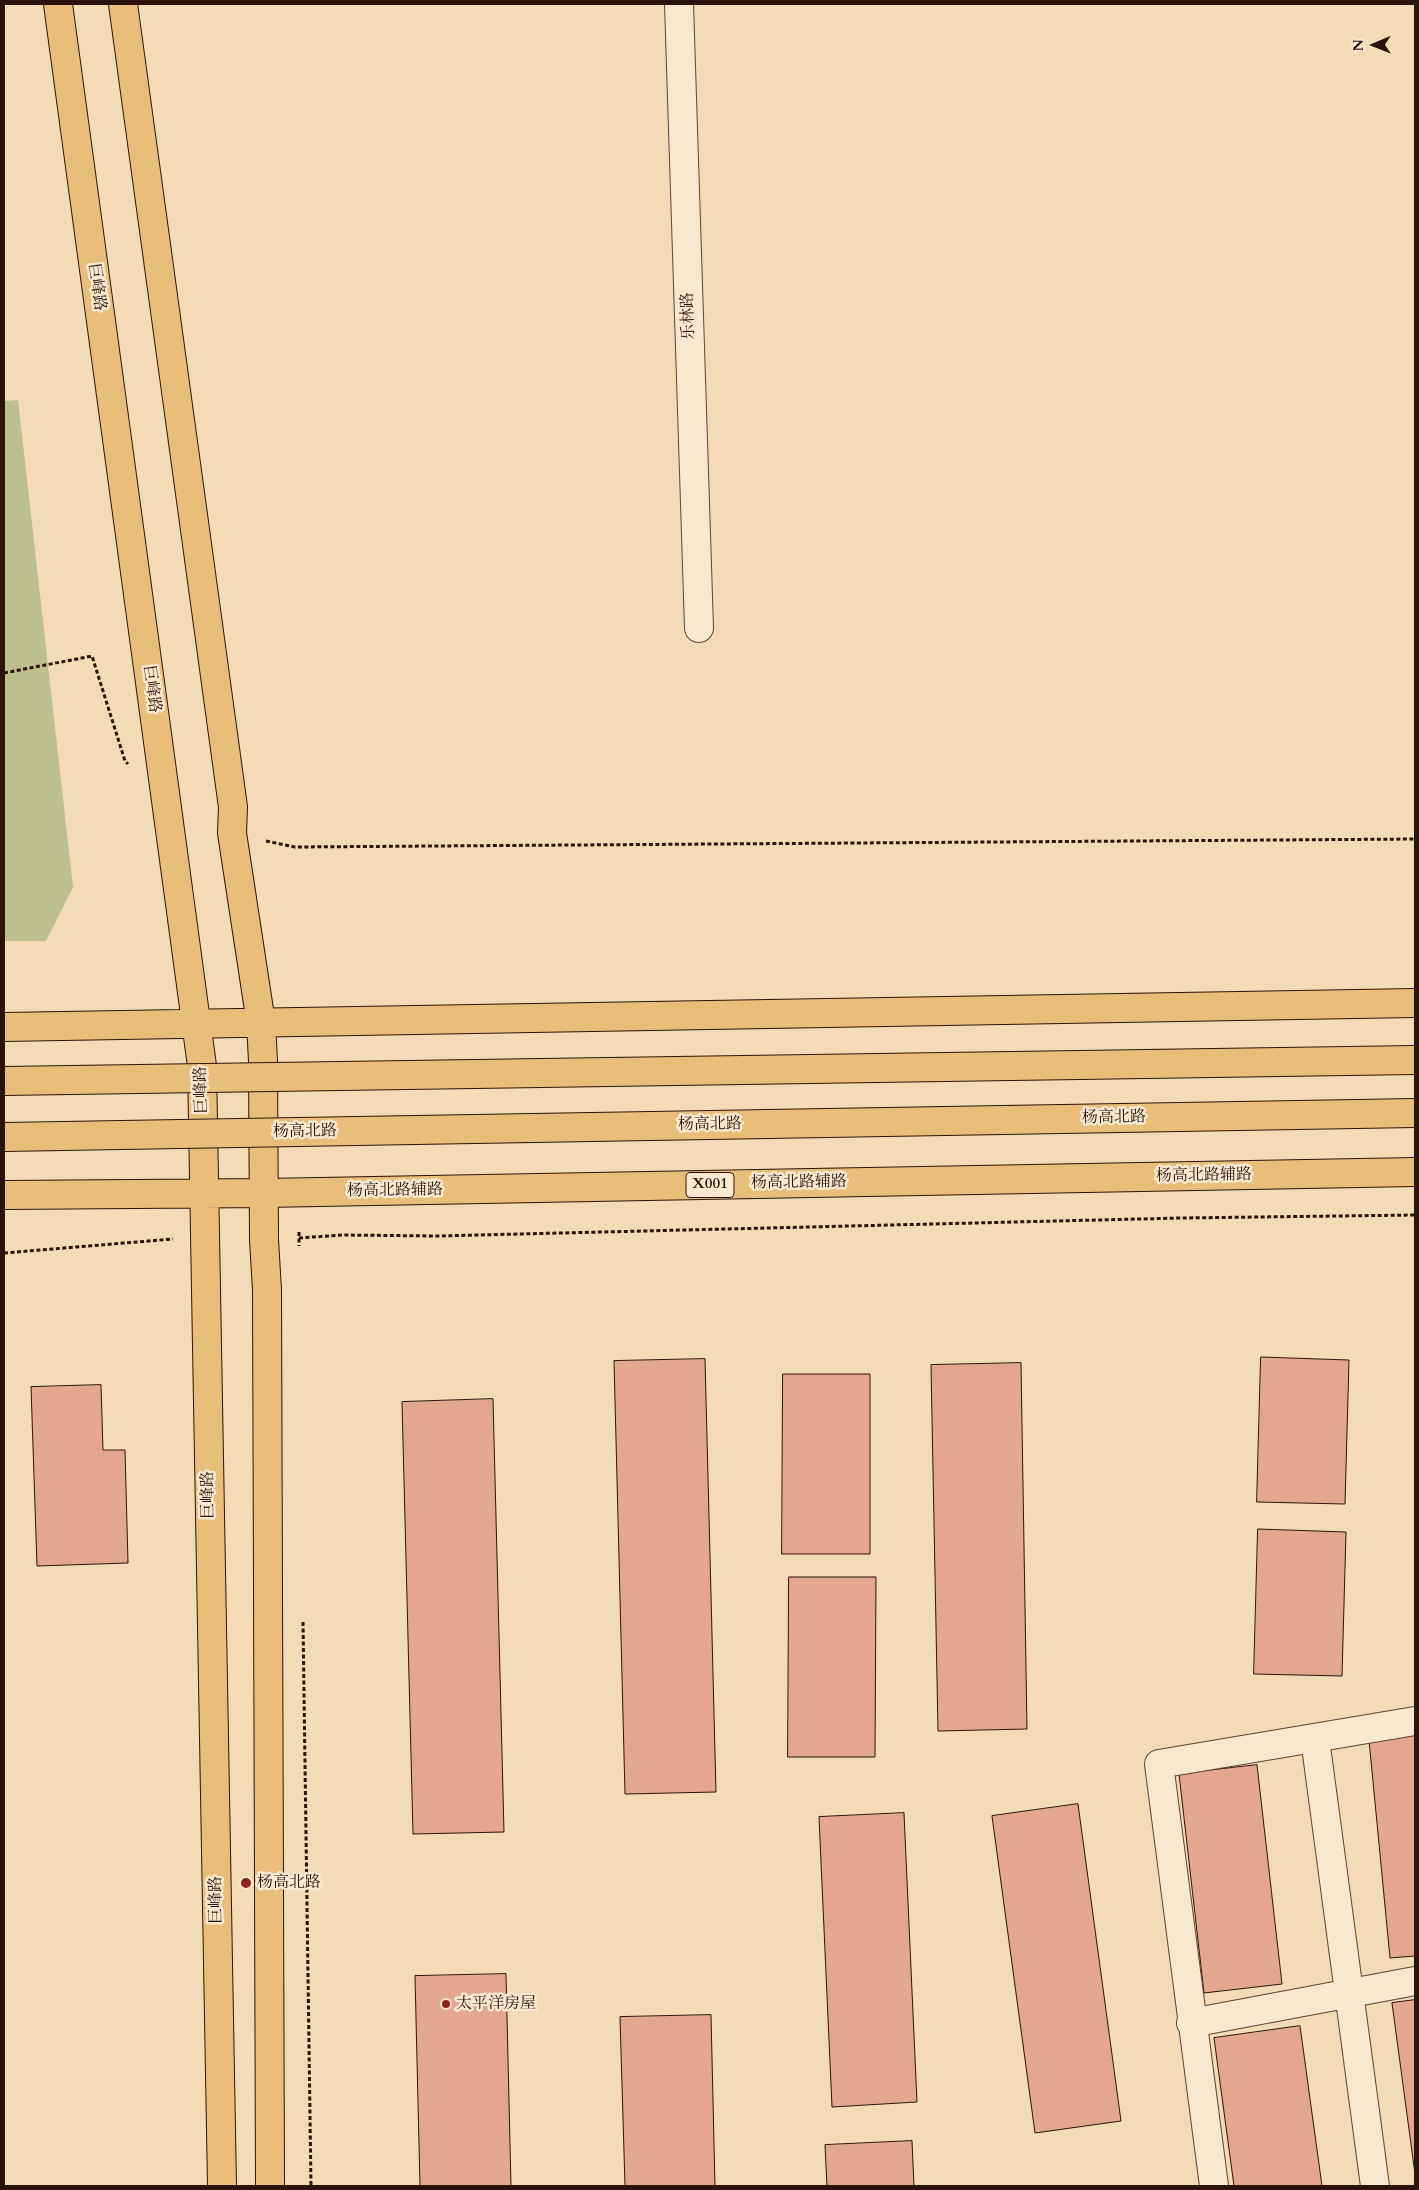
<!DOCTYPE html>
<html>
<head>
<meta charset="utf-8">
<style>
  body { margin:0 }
  #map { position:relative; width:1419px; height:2190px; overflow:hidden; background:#f2dbb5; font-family:Cardo,serif }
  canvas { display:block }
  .frame { position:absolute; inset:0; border:5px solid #2c1309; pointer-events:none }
  .north { position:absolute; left:1349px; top:20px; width:50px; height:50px; -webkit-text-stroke:4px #f7e8cf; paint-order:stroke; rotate:269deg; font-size:14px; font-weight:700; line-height:20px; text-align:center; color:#2c1309 }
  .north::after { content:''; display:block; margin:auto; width:18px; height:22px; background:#2c1309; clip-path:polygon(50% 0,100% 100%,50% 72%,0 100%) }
</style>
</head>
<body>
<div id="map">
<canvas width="1419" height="2190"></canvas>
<div class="frame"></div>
<div class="north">N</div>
</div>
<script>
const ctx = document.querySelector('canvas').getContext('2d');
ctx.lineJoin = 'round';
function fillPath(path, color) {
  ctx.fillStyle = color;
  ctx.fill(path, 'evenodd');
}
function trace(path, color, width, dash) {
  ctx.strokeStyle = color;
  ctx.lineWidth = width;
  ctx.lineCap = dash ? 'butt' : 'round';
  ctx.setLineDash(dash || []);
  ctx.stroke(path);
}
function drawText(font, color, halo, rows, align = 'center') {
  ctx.font = font + ' Cardo,"Noto Serif SC",serif';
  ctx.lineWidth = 5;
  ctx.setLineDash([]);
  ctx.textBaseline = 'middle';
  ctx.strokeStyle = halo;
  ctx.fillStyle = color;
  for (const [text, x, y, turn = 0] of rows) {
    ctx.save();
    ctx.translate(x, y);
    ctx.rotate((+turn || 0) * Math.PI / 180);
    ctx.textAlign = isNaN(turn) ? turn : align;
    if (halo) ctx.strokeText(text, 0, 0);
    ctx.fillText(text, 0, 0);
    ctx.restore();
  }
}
const green = new Path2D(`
  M 18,400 L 73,887 L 46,941 L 4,941 L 4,401 Z`);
const building = new Path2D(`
  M 1261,1357 L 1349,1360 L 1345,1504 L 1257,1502 Z
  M 705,1359 L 716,1792 L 625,1794 L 614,1361 Z
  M 1021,1363 L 1027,1729 L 938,1731 L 931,1365 Z
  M 783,1374 L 870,1374 L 870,1554 L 782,1554 Z
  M 101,1385 L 103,1450 L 125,1450 L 128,1563 L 37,1566 L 31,1387 Z
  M 493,1399 L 504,1832 L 413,1834 L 402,1402 Z
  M 1258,1529 L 1346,1532 L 1342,1676 L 1254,1674 Z
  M 789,1577 L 876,1577 L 875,1757 L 788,1757 Z
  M 1415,1735 L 1415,1956 L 1390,1958 L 1369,1740 Z
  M 1257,1765 L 1282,1984 L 1204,1993 L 1179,1774 Z
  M 1078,1804 L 1121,2121 L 1035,2133 L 992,1816 Z
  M 904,1813 L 917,2102 L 832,2107 L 819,1817 Z
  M 506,1974 L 511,2186 L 420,2186 L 415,1976 Z
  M 1415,2000 L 1415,2174 L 1392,2003 Z
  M 711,2015 L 715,2186 L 625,2186 L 620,2017 Z
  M 1300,2026 L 1322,2186 L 1234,2186 L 1214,2038 Z
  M 912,2141 L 914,2186 L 827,2186 L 825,2145 Z`);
const path = new Path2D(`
  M 4,673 L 92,656 L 125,761 L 128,764
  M 266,841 L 295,847 L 1415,839
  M 299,1232 L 299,1246
  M 299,1238 L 342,1235 L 437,1236 L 1180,1218 L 1415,1215
  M 4,1253 L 173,1239
  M 303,1622 L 311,2186`);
const minor = new Path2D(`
  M 679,4 L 699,628
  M 1315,1739 L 1375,2186
  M 1191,2023 L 1415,1981
  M 1214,2186 L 1159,1764 L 1415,1721`);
const major = new Path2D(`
  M 58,4 L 202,1066 L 222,2186
  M 123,4 L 233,807 L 232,833 L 261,1023 L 263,1061 L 264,1240 L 267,1290 L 270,2186
  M 4,1027 L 1415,1003
  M 4,1195 L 264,1193 L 1415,1172`);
const highwayBridge = new Path2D(`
  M 4,1081 L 1415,1060
  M 4,1137 L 1415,1113`);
const markers = [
  [246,1883,6,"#8f2418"],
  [446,2004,5,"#8f2418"]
];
const shields = [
  [710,1185,48]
];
const shieldNames = [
  ["X001",710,1185]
];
const streetNames = [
  ["巨峰路",96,287,82],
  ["乐林路",689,316,-92],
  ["巨峰路",151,689,82],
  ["巨峰路",202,1090,-92],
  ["杨高北路",1114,1118,-1],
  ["杨高北路",710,1125,-1],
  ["杨高北路",305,1132,-1],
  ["杨高北路辅路",1204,1176,-1],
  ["杨高北路辅路",799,1183,-1],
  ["杨高北路辅路",395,1191,-1],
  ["巨峰路",209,1495,-91],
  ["巨峰路",217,1900,-91]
];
const poiNames = [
  ["杨高北路",257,1883],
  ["太平洋房屋",456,2004]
];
fillPath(green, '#bbc08d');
fillPath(building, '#e3a78e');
trace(building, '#2c1309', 1);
trace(minor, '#5e4534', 30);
trace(major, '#2c1309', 30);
trace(path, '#2c1309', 3, [4, 2.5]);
trace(minor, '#f7e8cf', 28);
trace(major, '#e9be7a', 28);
trace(highwayBridge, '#2c1309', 30, []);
trace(highwayBridge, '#e9be7a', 28);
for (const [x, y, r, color] of markers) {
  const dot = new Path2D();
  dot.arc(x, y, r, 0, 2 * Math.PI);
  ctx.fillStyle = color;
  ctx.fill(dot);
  trace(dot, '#f7e8cf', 2);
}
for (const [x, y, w] of shields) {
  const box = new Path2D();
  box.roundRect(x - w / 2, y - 12.5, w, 25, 4);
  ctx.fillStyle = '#f7e8cf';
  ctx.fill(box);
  trace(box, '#2c1309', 1);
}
drawText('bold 15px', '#2c1309', null, shieldNames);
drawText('16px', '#2c1309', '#f7e8cf', streetNames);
drawText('16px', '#2c1309', '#f7e8cf', poiNames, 'left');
</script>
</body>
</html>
